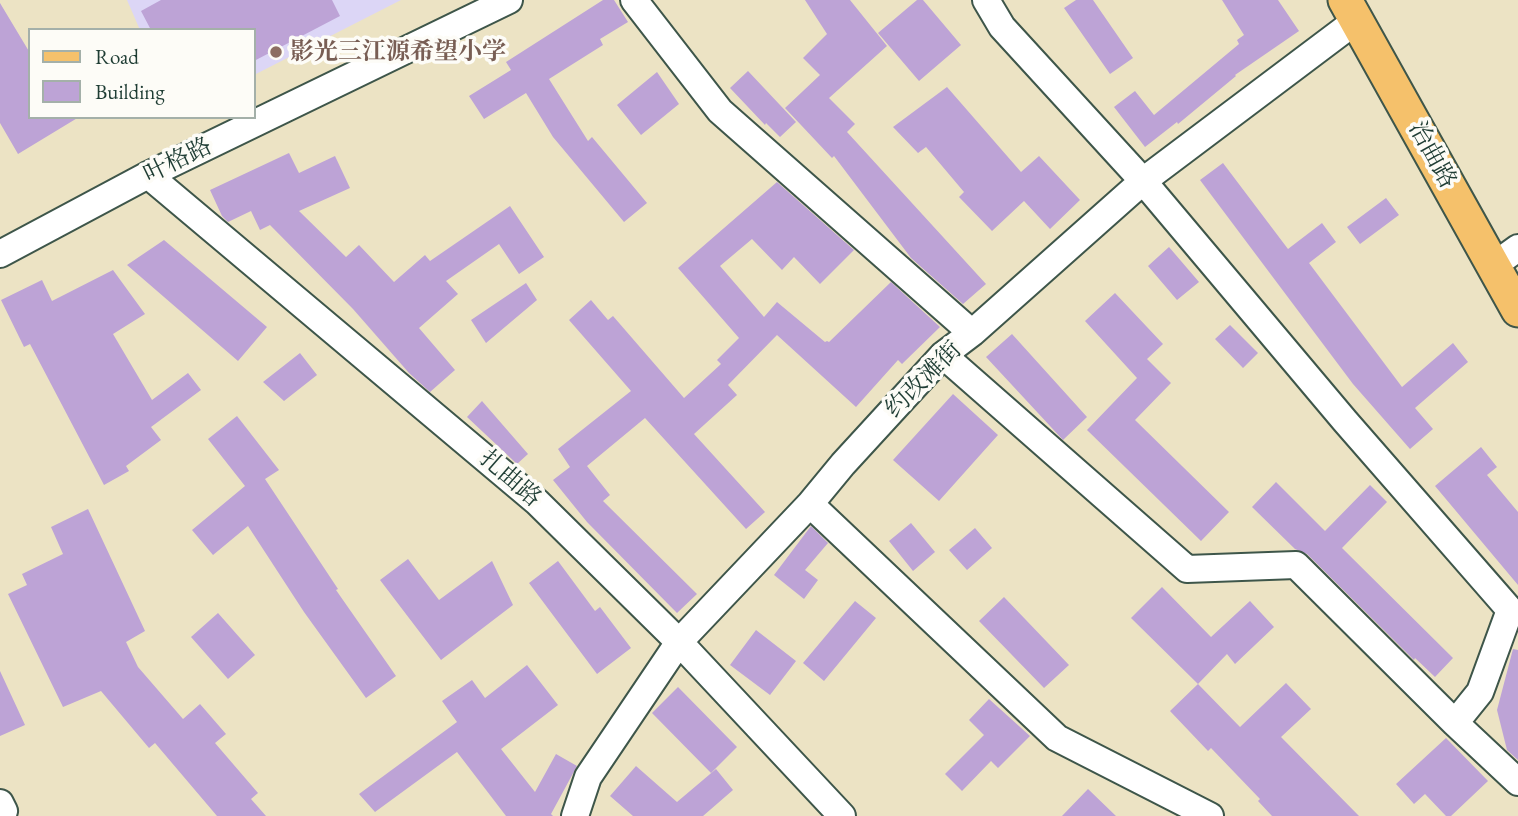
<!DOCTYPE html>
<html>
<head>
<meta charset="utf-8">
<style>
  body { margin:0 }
  #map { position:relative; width:1518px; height:816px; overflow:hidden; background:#ece3c4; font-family:"EB Garamond",serif }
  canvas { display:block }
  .legend { position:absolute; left:28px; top:28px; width:228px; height:91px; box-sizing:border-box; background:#fdfcf7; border:2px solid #a4b0a9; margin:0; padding:9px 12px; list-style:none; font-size:21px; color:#1f3d34 }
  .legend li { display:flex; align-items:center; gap:14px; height:35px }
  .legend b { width:35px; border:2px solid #a4b0a9 }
</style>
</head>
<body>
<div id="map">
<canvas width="1518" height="816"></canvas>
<ul class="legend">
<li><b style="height:9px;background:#f5c16b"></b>Road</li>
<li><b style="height:19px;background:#bda3d6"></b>Building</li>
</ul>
</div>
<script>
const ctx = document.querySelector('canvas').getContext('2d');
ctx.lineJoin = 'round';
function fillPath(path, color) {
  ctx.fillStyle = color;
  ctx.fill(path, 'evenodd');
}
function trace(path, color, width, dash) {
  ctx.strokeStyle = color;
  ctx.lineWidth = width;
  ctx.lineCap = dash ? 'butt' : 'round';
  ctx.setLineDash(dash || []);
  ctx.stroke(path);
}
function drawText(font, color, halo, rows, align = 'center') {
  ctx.font = font + ' "EB Garamond","Noto Serif SC",serif';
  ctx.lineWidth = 7;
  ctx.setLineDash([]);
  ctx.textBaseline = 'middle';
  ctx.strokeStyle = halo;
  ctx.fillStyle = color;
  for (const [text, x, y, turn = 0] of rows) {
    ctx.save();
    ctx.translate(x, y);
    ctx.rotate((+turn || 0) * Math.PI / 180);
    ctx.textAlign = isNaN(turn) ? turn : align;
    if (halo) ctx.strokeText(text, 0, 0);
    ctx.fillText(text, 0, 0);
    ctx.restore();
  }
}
const built = new Path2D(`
  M 127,0 L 401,0 L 254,75 L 254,30 L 140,30 Z`);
const building = new Path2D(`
  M 161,0 L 332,0 L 340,16 L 254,61 L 254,30 L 151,30 L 141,11 Z
  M 603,0 L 614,0 L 628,22 L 600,39 L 603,45 L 549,79 L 588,141 L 592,137 L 647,203 L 624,222 L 553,137 L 526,93 L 484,119 L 469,96 L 511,70 L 506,62 Z
  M 805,0 L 850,0 L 887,46 L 829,98 L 855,124 L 847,132 L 986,284 L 963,304 L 911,258 L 834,156 L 832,158 L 785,108 L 820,75 L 803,58 L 827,34 Z
  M 917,0 L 923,0 L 961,45 L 919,81 L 878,33 Z
  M 1076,0 L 1093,0 L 1133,58 L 1110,74 L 1064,8 Z
  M 1222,0 L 1278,0 L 1299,31 L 1235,75 L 1236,76 L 1178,124 L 1177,122 L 1145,147 L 1114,107 L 1135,91 L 1154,115 L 1239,44 L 1237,40 L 1244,35 Z
  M 0,3 L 30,53 L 30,117 L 79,117 L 18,154 L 0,123 Z
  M 748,71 L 796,122 L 780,137 L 766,123 L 765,125 L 730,88 Z
  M 657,72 L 679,104 L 641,135 L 617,105 Z
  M 947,87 L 1021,172 L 1039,156 L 1080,200 L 1050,229 L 1024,201 L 992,231 L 959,197 L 964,192 L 926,147 L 918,153 L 893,127 Z
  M 289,153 L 299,173 L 335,156 L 350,188 L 299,211 L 346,257 L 359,245 L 394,282 L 425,255 L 430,261 L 510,206 L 544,257 L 519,274 L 499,244 L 446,281 L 458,294 L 419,328 L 455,370 L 430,392 L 409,373 L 353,309 L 270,225 L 260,230 L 251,211 L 228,222 L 222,216 L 210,190 Z
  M 1223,163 L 1288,249 L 1322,223 L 1336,242 L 1309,263 L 1402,387 L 1453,343 L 1468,362 L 1415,408 L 1433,429 L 1410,449 L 1353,384 L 1200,180 Z
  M 777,182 L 854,250 L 820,284 L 794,257 L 782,270 L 752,239 L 720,266 L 764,317 L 777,302 L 825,342 L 827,341 L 829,342 L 891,282 L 940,327 L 902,364 L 898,360 L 856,407 L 777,335 L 728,385 L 737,395 L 694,434 L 765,512 L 746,529 L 645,418 L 587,466 L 610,495 L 603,501 L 697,594 L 677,613 L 587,522 L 553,480 L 570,467 L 558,449 L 631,391 L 569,320 L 591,300 L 608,320 L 613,316 L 684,398 L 721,364 L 717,360 L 739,338 L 678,268 Z
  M 1386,198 L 1399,215 L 1360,244 L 1347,227 Z
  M 164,240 L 267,327 L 238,361 L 127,265 Z
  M 1169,247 L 1199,282 L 1177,300 L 1148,266 Z
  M 113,270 L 145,314 L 113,334 L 152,400 L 188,373 L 201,390 L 151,427 L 161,440 L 126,466 L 129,471 L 104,485 L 30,344 L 24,347 L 1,300 L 42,280 L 52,301 Z
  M 526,283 L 537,300 L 486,343 L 471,320 Z
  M 1115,293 L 1163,344 L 1147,359 L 1171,383 L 1135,420 L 1229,512 L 1201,541 L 1087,430 L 1137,378 L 1085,321 Z
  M 1230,325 L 1258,353 L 1243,368 L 1215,339 Z
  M 1012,334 L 1087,417 L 1063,440 L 986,357 Z
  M 300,353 L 317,375 L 284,401 L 263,382 Z
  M 953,394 L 998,435 L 939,501 L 893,460 Z
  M 482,401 L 528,454 L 517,464 L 467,417 Z
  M 237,416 L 279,470 L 265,479 L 338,589 L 336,590 L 396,676 L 366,698 L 304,612 L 248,526 L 213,555 L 192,530 L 245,486 L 208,439 Z
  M 1481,447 L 1497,467 L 1487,475 L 1518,512 L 1518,585 L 1435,486 Z
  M 1276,482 L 1325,531 L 1370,485 L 1387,502 L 1342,548 L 1453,658 L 1435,677 L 1415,658 L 1414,660 L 1307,554 L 1295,549 L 1252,507 Z
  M 88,509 L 145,631 L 126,642 L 138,667 L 183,719 L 200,704 L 226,734 L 215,743 L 258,793 L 251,799 L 266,816 L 217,816 L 155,743 L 149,748 L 101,691 L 63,707 L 8,594 L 27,585 L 22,574 L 63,554 L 51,527 Z
  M 911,523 L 935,552 L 913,571 L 889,541 Z
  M 811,526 L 828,543 L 805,570 L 818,580 L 804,599 L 774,575 Z
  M 975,528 L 992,548 L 967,570 L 949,550 Z
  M 408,559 L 439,600 L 492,561 L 513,605 L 441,660 L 380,580 Z
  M 558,561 L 595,611 L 600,607 L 631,648 L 597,674 L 529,583 Z
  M 1162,587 L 1211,637 L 1250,601 L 1274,627 L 1235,664 L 1227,654 L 1198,684 L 1131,618 Z
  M 1004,597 L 1069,665 L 1044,688 L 979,621 Z
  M 855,601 L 876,618 L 824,681 L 803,663 Z
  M 218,613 L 255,655 L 228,679 L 191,637 Z
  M 756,630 L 796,661 L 770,695 L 730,665 Z
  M 1513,649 L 1518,650 L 1518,760 L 1507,750 L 1497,710 Z
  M 527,665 L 558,705 L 501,749 L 535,792 L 556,754 L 577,766 L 551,814 L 553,816 L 506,816 L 457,752 L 375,812 L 359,794 L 457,722 L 442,701 L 472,680 L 485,698 Z
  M 0,671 L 25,725 L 0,736 Z
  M 1286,683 L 1311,709 L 1281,737 L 1359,816 L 1272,816 L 1258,801 L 1260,799 L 1211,748 L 1208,751 L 1170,711 L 1198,684 L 1240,727 Z
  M 678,687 L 737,747 L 711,773 L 652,713 Z
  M 989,699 L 1030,736 L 998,768 L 991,761 L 962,791 L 945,774 L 984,735 L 969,720 Z
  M 1446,738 L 1488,781 L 1451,816 L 1446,816 L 1425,794 L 1414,804 L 1396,784 Z
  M 636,766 L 677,802 L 716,769 L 733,790 L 703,816 L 633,816 L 610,796 Z
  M 1088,789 L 1116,816 L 1062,816 Z`);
const minor = new Path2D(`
  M 634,0 L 720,111 L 972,333
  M 986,0 L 1002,27 L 1143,181 L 1345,421 L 1510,610 L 1480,692 L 1455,723
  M 148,175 L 537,502 L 679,642 L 842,816
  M 0,254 L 148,175 L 509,0
  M 1493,266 L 1518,248
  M 943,355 L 1187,569 L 1296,565 L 1455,723 L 1518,782
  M 810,504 L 1057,738 L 1210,816
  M 0,803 L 4,811 L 1,816
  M 575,816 L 588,777 L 679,642 L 810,504 L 843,464 L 943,355 L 972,333 L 1143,181 L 1357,20`);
const major = new Path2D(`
  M 1345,0 L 1518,310`);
const markers = [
  [276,52,7,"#8d6e63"]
];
const educationNames = [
  ["影光三江源希望小学",290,52]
];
const streetNames = [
  ["治曲路",1432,155,61],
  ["叶格路",178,161,-26],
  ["约改滩街",924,380,-45],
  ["扎曲路",510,479,41]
];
fillPath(built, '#dcd6f6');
fillPath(building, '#bda3d6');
trace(minor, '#3e564a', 30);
trace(major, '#3e564a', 37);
trace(minor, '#fff', 26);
trace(major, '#f5c16b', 33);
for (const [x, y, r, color] of markers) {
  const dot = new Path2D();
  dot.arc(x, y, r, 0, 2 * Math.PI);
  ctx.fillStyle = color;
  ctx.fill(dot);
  trace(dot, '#fdfcf7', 2.5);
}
drawText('bold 24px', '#785e54', '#fdfcf7', educationNames, 'left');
drawText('24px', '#1f3d34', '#fdfcf7', streetNames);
</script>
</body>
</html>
